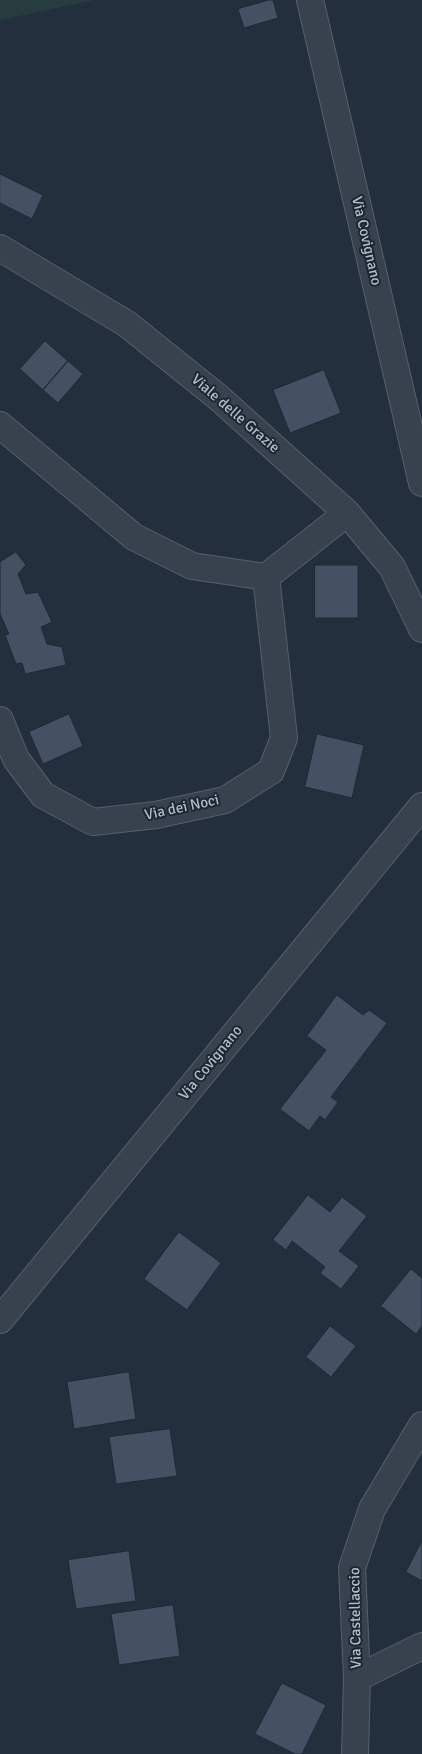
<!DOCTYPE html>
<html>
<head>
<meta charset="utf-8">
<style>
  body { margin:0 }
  canvas { display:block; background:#242f3e }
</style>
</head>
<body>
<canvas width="422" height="1754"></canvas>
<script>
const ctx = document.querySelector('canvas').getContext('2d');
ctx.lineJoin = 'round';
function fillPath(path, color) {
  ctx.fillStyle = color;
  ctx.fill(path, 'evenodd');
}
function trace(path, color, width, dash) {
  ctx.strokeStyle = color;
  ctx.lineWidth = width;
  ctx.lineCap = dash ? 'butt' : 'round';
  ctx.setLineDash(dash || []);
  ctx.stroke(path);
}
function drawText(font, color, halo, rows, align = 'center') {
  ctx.font = font + ' Signika,sans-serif';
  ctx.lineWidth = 4;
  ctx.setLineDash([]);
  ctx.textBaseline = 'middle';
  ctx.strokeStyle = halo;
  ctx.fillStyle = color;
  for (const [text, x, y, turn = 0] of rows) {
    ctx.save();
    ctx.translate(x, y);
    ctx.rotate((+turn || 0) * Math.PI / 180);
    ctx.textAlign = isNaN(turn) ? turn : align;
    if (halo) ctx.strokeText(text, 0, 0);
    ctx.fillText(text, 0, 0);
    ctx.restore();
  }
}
const green = new Path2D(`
  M 0,0 L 94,0 L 0,20 Z`);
const building = new Path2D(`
  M 269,0 L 273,0 L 278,18 L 244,28 L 238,9 Z
  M 0,174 L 43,195 L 32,219 L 0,203 Z
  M 45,341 L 68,361 L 43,390 L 20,369 Z
  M 68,361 L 83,374 L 58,403 L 43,390 Z
  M 324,370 L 341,413 L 290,433 L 273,390 Z
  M 16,552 L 26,565 L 18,574 L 26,594 L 38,592 L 52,622 L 41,627 L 47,644 L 62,647 L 66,665 L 25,674 L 22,663 L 16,664 L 5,635 L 9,634 L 0,614 L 0,562 Z
  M 315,565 L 358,565 L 358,618 L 315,618 Z
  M 69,714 L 83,746 L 43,764 L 29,732 Z
  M 317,734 L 364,745 L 352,798 L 305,787 Z
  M 337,995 L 363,1015 L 369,1010 L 387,1023 L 331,1097 L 338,1102 L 325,1120 L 320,1116 L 309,1131 L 280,1109 L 326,1050 L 307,1036 Z
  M 308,1195 L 330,1212 L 342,1197 L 367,1216 L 339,1251 L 359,1266 L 341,1289 L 320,1273 L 325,1267 L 292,1241 L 286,1250 L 273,1240 Z
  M 179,1232 L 221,1263 L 187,1310 L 144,1279 Z
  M 411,1269 L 422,1278 L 422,1326 L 416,1334 L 381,1306 Z
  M 330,1326 L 356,1346 L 331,1377 L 306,1357 Z
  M 129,1372 L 136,1419 L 74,1429 L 67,1382 Z
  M 170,1429 L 177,1476 L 116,1484 L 109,1437 Z
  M 422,1541 L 422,1581 L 406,1572 Z
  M 129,1551 L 136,1601 L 76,1609 L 68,1560 Z
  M 173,1605 L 180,1656 L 119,1665 L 111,1614 Z
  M 282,1683 L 326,1705 L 302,1754 L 295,1754 L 255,1734 Z`);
const minor = new Path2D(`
  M 310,0 L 422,483
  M 0,248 L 127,324 L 219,398 L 347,513 L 392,567 L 422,629
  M 0,425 L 134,537 L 192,566 L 266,577 L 347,513
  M 0,720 L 16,759 L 43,795 L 93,822 L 156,815 L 225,800 L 271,771 L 284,738 L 266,577
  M 0,1320 L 422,806
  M 357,1678 L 422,1646
  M 355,1754 L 357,1678 L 352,1568 L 372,1509 L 422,1425`);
const streetNames = [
  ["Via Covignano",366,241,77],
  ["Viale delle Grazie",235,414,41],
  ["Via dei Noci",182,808,-12],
  ["Via Covignano",211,1063,-51],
  ["Via Castellaccio",356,1618,-91]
];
fillPath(green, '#263c3f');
fillPath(building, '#455162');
trace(building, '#1f2835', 1);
trace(minor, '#565f6c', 28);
trace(minor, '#38414e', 26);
drawText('15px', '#b4bcc9', '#1d2633', streetNames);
</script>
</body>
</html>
